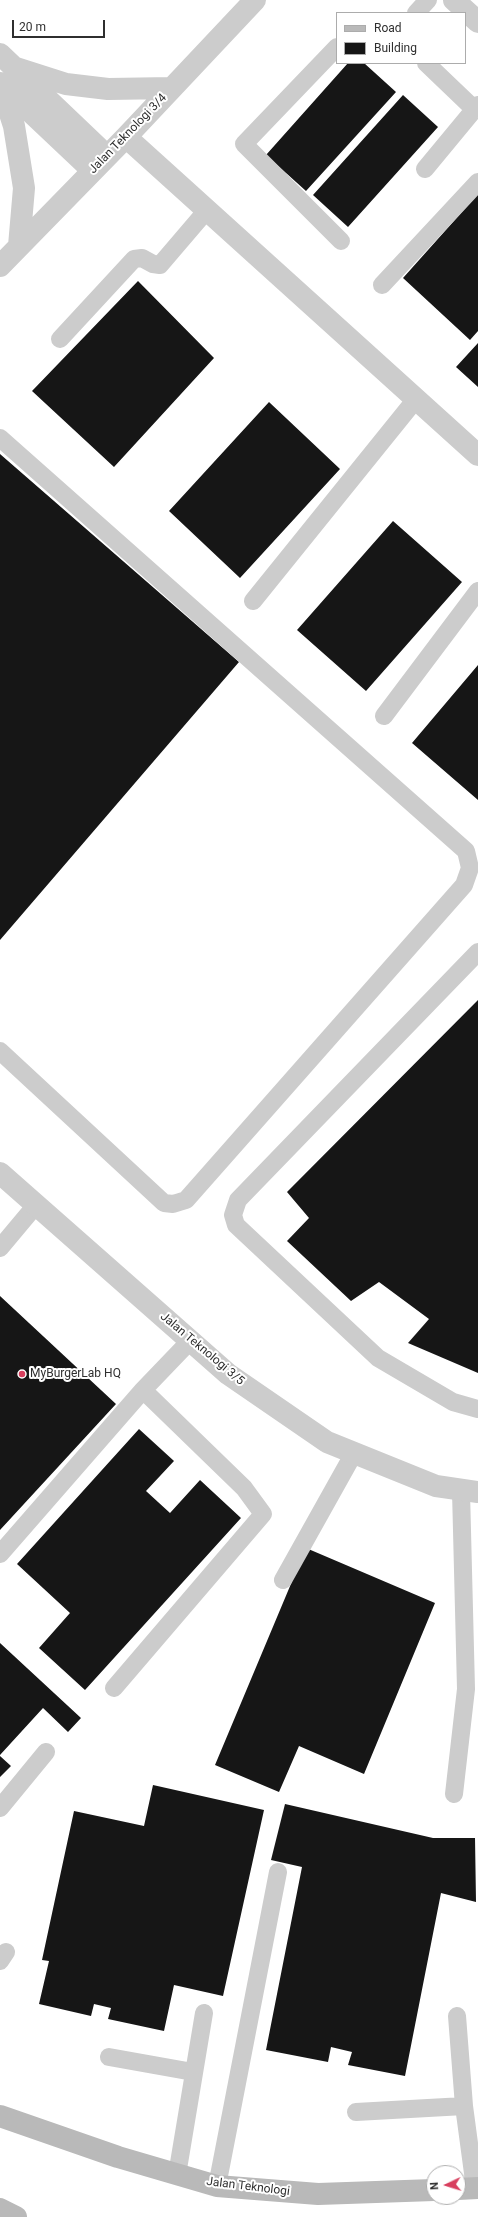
<!DOCTYPE html>
<html>
<head>
<meta charset="utf-8">
<style>
  body { margin:0 }
  #map { position:relative; width:478px; height:2217px; overflow:hidden; background:#fff; font-family:Roboto,sans-serif }
  canvas { display:block }
  .legend { position:absolute; left:336px; top:12px; width:130px; height:52px; box-sizing:border-box; background:#fff; border:1px solid #acacac; margin:0; padding:5px 7px; list-style:none; font-size:12px; color:#2f2f2f }
  .legend li { display:flex; align-items:center; gap:8px; height:20px }
  .legend b { width:20px; border:1px solid #acacac }
  .north { position:absolute; left:426px; top:2165px; width:40px; height:40px; box-sizing:border-box; background:#fff; border:1px solid #acacac; border-radius:50%; rotate:266deg; font-size:11px; font-weight:700; line-height:16px; text-align:center; color:#2f2f2f }
  .north::after { content:''; display:block; margin:auto; width:14px; height:18px; background:#d83f5e; clip-path:polygon(50% 0,100% 100%,50% 72%,0 100%) }
  .scale { position:absolute; left:12px; top:20px; width:93px; height:18px; box-sizing:border-box; border:2px solid #2f2f2f; border-top:0; padding-left:5px; font-size:12px; line-height:14px; white-space:nowrap; color:#2f2f2f; -webkit-text-stroke:3px #fff; paint-order:stroke }
</style>
</head>
<body>
<div id="map">
<canvas width="478" height="2217"></canvas>
<ul class="legend">
<li><b style="height:5px;background:#b9b9b9"></b>Road</li>
<li><b style="height:11px;background:#161616"></b>Building</li>
</ul>
<div class="north">N</div>
<div class="scale">20 m</div>
</div>
<script>
const ctx = document.querySelector('canvas').getContext('2d');
ctx.lineJoin = 'round';
function fillPath(path, color) {
  ctx.fillStyle = color;
  ctx.fill(path, 'evenodd');
}
function trace(path, color, width, dash) {
  ctx.strokeStyle = color;
  ctx.lineWidth = width;
  ctx.lineCap = dash ? 'butt' : 'round';
  ctx.setLineDash(dash || []);
  ctx.stroke(path);
}
function drawText(font, color, halo, rows, align = 'center') {
  ctx.font = font + ' Roboto,sans-serif';
  ctx.lineWidth = 4;
  ctx.setLineDash([]);
  ctx.textBaseline = 'middle';
  ctx.strokeStyle = halo;
  ctx.fillStyle = color;
  for (const [text, x, y, turn = 0] of rows) {
    ctx.save();
    ctx.translate(x, y);
    ctx.rotate((+turn || 0) * Math.PI / 180);
    ctx.textAlign = isNaN(turn) ? turn : align;
    if (halo) ctx.strokeText(text, 0, 0);
    ctx.fillText(text, 0, 0);
    ctx.restore();
  }
}
const building = new Path2D(`
  M 348,63 L 364,63 L 396,92 L 306,191 L 266,155 Z
  M 403,95 L 438,127 L 348,227 L 313,195 Z
  M 478,194 L 478,331 L 470,340 L 403,278 Z
  M 138,281 L 214,358 L 114,467 L 32,391 Z
  M 478,343 L 478,387 L 456,367 Z
  M 269,402 L 340,469 L 240,578 L 169,511 Z
  M 0,454 L 239,662 L 0,940 Z
  M 393,521 L 462,582 L 366,691 L 297,630 Z
  M 478,665 L 478,800 L 412,743 Z
  M 478,1000 L 478,1373 L 408,1343 L 429,1319 L 379,1282 L 351,1301 L 287,1241 L 309,1218 L 287,1192 Z
  M 0,1296 L 116,1404 L 0,1530 Z
  M 139,1429 L 174,1461 L 146,1491 L 170,1513 L 200,1480 L 241,1518 L 85,1690 L 39,1648 L 70,1613 L 17,1564 Z
  M 306,1548 L 435,1603 L 364,1774 L 299,1746 L 279,1792 L 215,1765 Z
  M 0,1643 L 81,1718 L 68,1732 L 43,1708 L 0,1755 Z
  M 0,1756 L 11,1766 L 0,1777 Z
  M 153,1785 L 264,1810 L 223,1996 L 174,1985 L 164,2031 L 108,2019 L 111,2008 L 94,2004 L 91,2016 L 39,2004 L 49,1961 L 42,1960 L 74,1811 L 144,1826 Z
  M 285,1804 L 433,1838 L 475,1838 L 476,1902 L 441,1893 L 405,2076 L 348,2065 L 352,2052 L 331,2047 L 328,2062 L 266,2050 L 302,1867 L 271,1860 Z`);
const lane = new Path2D(`
  M 416,13 L 428,0
  M 337,47 L 244,144 L 341,241
  M 426,63 L 474,109
  M 425,169 L 478,105
  M 382,285 L 478,182
  M 60,339 L 134,259 L 142,258 L 153,264 L 160,265 L 207,210
  M 0,438 L 466,851 L 470,868 L 464,885 L 186,1200 L 173,1204 L 164,1203 L 0,1051
  M 253,601 L 416,399
  M 384,716 L 478,591
  M 478,952 L 238,1200 L 233,1215 L 236,1225 L 378,1358 L 453,1402 L 478,1409
  M 0,1248 L 36,1205
  M 143,1390 L 190,1341
  M 0,1554 L 143,1390 L 244,1488 L 263,1514 L 114,1688
  M 283,1580 L 354,1453
  M 454,1794 L 466,1689 L 461,1491
  M 0,1808 L 46,1752
  M 0,1961 L 6,1952
  M 457,2016 L 464,2106 L 475,2188
  M 109,2057 L 193,2072
  M 356,2112 L 464,2106
  M 177,2175 L 204,2013
  M 217,2186 L 278,1872`);
const street = new Path2D(`
  M 454,0 L 478,22
  M 0,54 L 107,156
  M 16,68 L 66,84 L 108,89 L 172,88
  M 0,83 L 14,126 L 24,188 L 19,246
  M 1,84 L 93,171
  M 126,137 L 478,455
  M 0,266 L 126,137 L 255,0
  M 0,1173 L 228,1374 L 327,1442 L 436,1486 L 478,1492`);
const secondary = new Path2D(`
  M 0,2116 L 118,2157 L 217,2186 L 318,2194 L 434,2190
  M 458,2189 L 478,2188
  M 0,2209 L 16,2217`);
const markers = [
  [22,1374,4,"#d83f5e"]
];
const streetNames = [
  ["Jalan Teknologi 3/4",128,134,-46],
  ["Jalan Teknologi 3/5",202,1349,40],
  ["Jalan Teknologi",248,2187,7]
];
const poiNames = [
  ["MyBurgerLab HQ",30,1374]
];
fillPath(building, '#161616');
trace(lane, '#ccc', 18);
trace(street, '#ccc', 22);
trace(secondary, '#b9b9b9', 22);
for (const [x, y, r, color] of markers) {
  const dot = new Path2D();
  dot.arc(x, y, r, 0, 2 * Math.PI);
  ctx.fillStyle = color;
  ctx.fill(dot);
  trace(dot, '#fff', 1.5);
}
drawText('12px', '#2f2f2f', '#fff', streetNames);
drawText('12px', '#2f2f2f', '#fff', poiNames, 'left');
</script>
</body>
</html>
